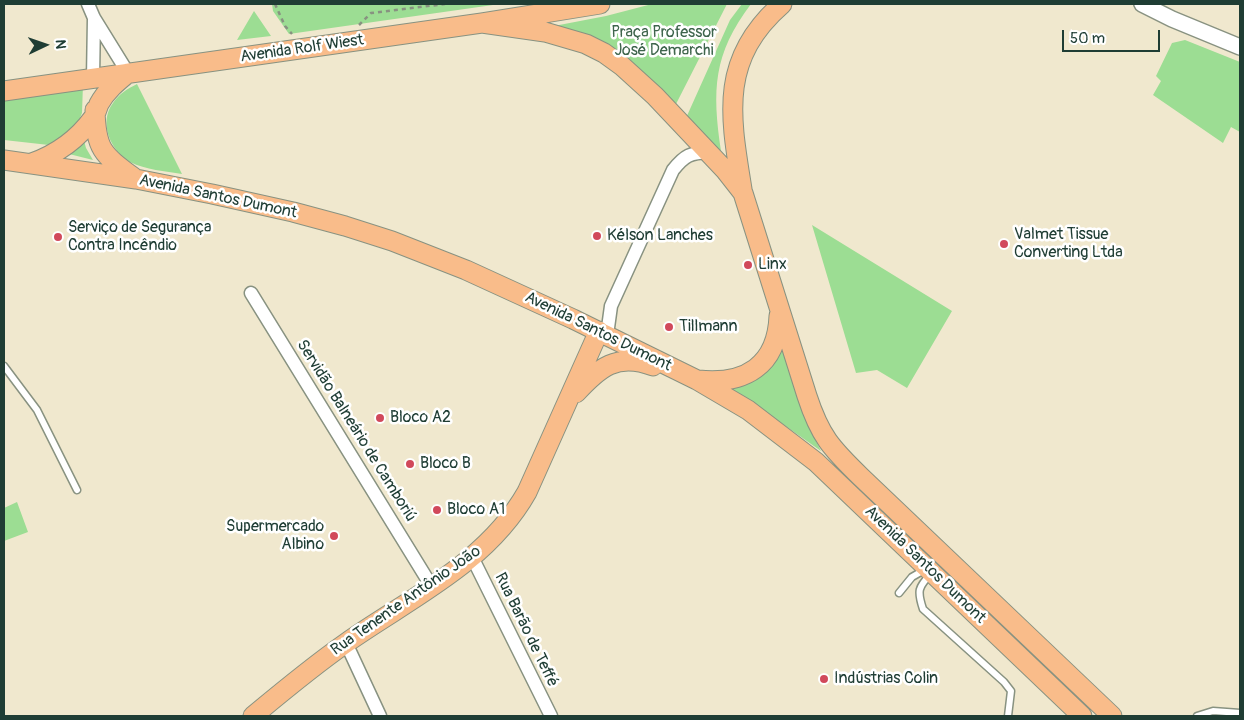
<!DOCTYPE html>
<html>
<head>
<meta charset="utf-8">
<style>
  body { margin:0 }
  #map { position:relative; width:1244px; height:720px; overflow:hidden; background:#f0e8ce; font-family:Pangolin,sans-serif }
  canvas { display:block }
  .frame { position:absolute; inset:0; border:5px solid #1f3d34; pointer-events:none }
  .north { position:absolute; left:20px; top:20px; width:50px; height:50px; -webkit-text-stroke:4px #fff; paint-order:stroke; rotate:87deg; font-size:14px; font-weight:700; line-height:20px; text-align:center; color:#1f3d34 }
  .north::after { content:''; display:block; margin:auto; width:18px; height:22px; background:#1f3d34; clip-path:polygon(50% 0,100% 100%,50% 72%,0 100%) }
  .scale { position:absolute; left:1062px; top:30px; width:98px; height:22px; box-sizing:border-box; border:2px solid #1f3d34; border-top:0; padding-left:6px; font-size:15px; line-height:18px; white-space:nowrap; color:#1f3d34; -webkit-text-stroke:4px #fff; paint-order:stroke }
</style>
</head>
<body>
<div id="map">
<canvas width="1244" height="720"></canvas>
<div class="frame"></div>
<div class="north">N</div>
<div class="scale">50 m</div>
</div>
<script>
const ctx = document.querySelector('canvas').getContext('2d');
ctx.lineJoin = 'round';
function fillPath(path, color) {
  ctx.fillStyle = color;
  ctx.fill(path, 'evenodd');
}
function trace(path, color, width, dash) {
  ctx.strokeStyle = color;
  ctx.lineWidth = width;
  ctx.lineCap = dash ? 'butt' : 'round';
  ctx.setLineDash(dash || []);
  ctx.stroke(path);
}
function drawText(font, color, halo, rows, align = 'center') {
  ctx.font = font + ' Pangolin,sans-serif';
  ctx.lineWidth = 5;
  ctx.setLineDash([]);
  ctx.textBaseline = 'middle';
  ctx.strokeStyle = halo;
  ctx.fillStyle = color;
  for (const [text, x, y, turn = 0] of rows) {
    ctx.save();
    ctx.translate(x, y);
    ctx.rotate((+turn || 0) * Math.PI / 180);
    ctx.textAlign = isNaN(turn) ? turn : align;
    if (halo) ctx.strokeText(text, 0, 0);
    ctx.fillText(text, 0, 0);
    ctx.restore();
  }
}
const green = new Path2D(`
  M 272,4 L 500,4 L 289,34 L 273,11 Z
  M 652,4 L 727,4 L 675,106 L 554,26 L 606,16 Z
  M 742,4 L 751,4 C 713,54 712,90 721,151 L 686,118 L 730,20 Z
  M 254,11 L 271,36 L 237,40 Z
  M 1185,40 L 1240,62 L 1240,132 L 1231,127 L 1223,143 L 1153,95 L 1161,81 L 1156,76 L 1172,43 Z
  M 83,84 L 82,113 L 77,125 L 61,141 L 49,145 L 4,140 L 4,97 Z
  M 137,84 L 182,174 C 165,171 146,170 130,162 C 111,151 98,123 113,103 C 119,94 127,89 137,84 Z
  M 83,137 L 86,148 L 93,160 L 69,154 Z
  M 812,225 L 952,311 L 907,388 L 877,370 L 856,373 Z
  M 782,344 L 807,423 L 821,451 L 750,401 L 725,386 Z
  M 17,502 L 28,532 L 4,541 L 4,508 Z`);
const path = new Path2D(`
  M 275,4 L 285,26 L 292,34
  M 359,25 L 371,13 L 445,4`);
const service = new Path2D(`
  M 4,366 L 37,410 L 77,490
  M 931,574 C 918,587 917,591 923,609 L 1004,682 L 1011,691 L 1008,716
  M 899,593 L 912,577 L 926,569
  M 1197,716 L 1213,711 L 1240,713`);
const minor = new Path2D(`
  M 88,4 L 94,18 L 128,73
  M 93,78 L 94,18
  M 251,293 L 432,587
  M 607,335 L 611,306 L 673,170 C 685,155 690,153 709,152
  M 472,557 L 551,716
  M 346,643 L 380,716`);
const tertiary = new Path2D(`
  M 1142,4 L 1172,19 L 1240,47`);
const primary = new Path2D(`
  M 482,23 L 545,32 L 586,44 L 604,53 L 622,66 L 655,96 L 725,170 L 743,193 L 807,396 C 820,436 831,448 861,477 L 1112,716
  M 4,91 L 482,23 L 600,4
  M 95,110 C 96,149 102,154 133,177
  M 4,160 L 136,179 L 212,194 L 293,212 L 345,226 L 392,241 L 466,270 L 573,319 L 697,380 L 748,410 L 816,462 L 1082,716
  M 32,163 C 57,154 77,140 93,118 C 96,114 97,109 99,104 C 106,91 117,82 128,73
  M 742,189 C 730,115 719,59 782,4
  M 698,380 C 745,385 777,366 779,316
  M 576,393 C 599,368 617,352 653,366
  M 253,716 C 283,691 313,666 346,643 C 410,598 487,563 527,492 L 599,331`);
const markers = [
  [597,236,5,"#d1495b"],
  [58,237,5,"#d1495b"],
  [1004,244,5,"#d1495b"],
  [748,265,5,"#d1495b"],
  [669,327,5,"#d1495b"],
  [380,418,5,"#d1495b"],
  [410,464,5,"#d1495b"],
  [437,510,5,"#d1495b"],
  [334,536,5,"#d1495b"],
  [824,679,5,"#d1495b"]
];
const parkNames = [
  ["Praça Professor",664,33],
  ["José Demarchi",664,51]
];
const streetNames = [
  ["Avenida Rolf Wiest",302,49,-8],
  ["Avenida Santos Dumont",218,197,12],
  ["Avenida Santos Dumont",598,332,26],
  ["Servidão Balneário de Camboriú",356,431,58],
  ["Avenida Santos Dumont",925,565,44],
  ["Rua Tenente Antônio João",406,601,-35],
  ["Rua Barão de Teffé",526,630,64]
];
const poiNames = [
  ["Serviço de Segurança",68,228],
  ["Contra Incêndio",68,246],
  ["Valmet Tissue",1014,235],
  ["Converting Ltda",1014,253],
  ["Kélson Lanches",607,236],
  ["Linx",758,265],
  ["Tillmann",679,327],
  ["Bloco A2",390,418],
  ["Bloco B",420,464],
  ["Bloco A1",447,510],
  ["Supermercado",324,527,"right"],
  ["Albino",324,545,"right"],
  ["Indústrias Colin",834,679]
];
fillPath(green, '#9cdd93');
trace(service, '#889281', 9);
trace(minor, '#889281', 15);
trace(tertiary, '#889281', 18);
trace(primary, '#889281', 21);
trace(path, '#889281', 2.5, [4, 4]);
trace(service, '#fff', 6);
trace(minor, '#fff', 12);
trace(tertiary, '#fff', 15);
trace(primary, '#f9bc8a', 19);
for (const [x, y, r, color] of markers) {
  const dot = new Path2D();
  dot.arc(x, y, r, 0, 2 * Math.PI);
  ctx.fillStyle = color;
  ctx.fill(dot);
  trace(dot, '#fff', 2);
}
drawText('16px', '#3e654c', '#fff', parkNames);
drawText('16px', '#1f3d34', '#fff', streetNames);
drawText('16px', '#1f3d34', '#fff', poiNames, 'left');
</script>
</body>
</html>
